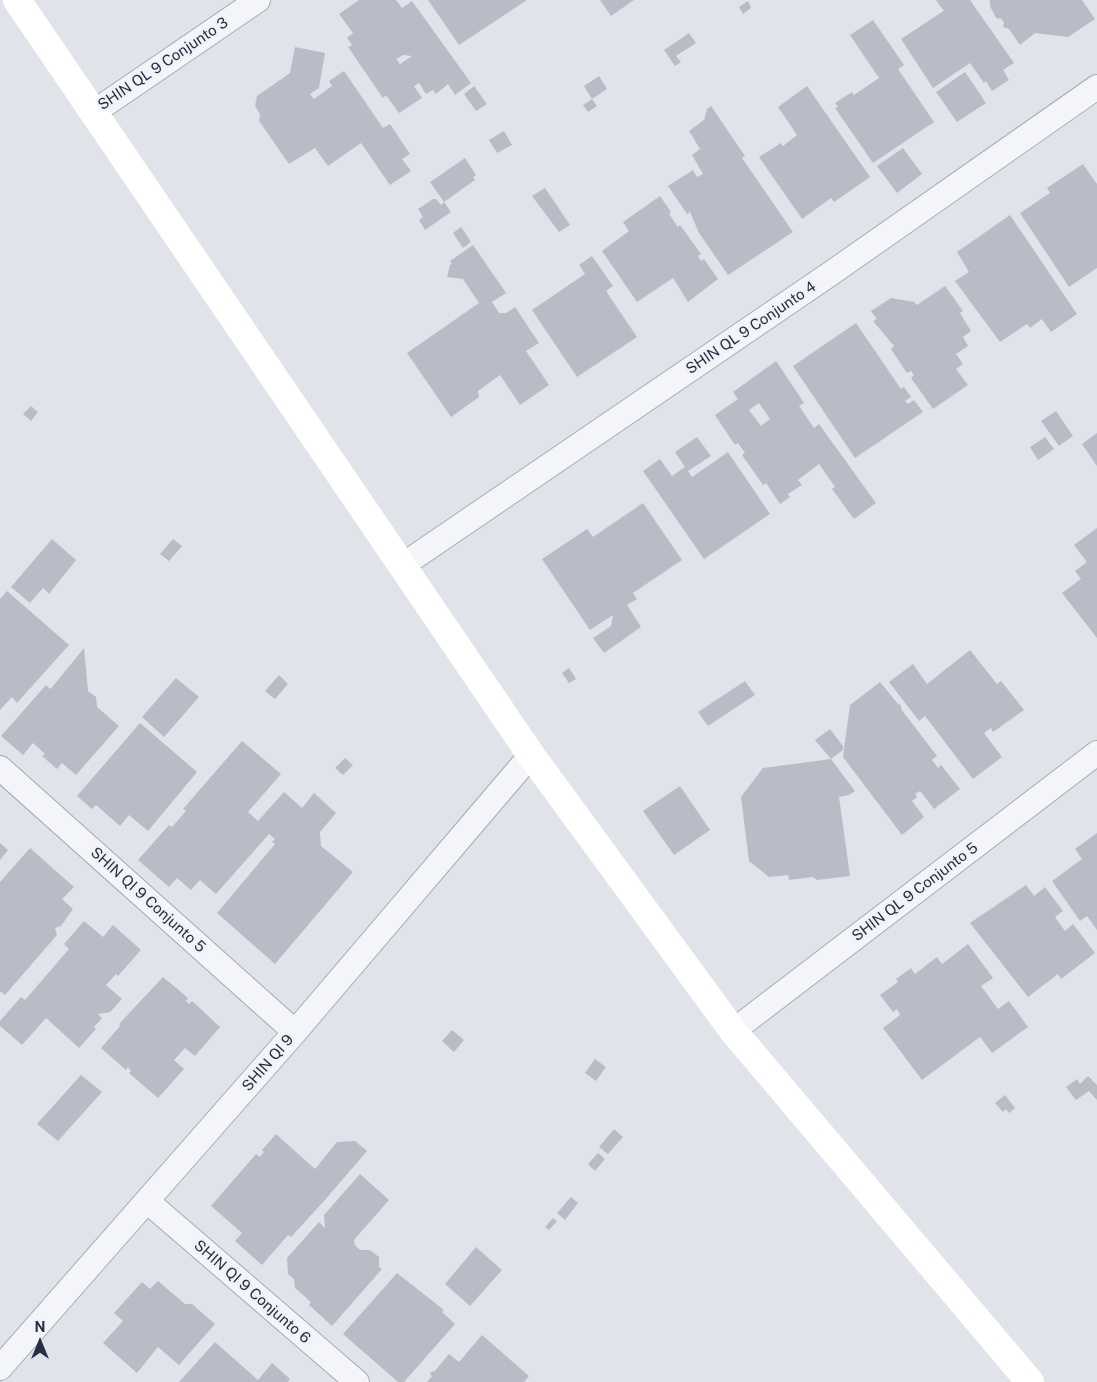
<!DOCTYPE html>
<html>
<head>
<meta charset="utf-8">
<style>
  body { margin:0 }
  #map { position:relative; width:1097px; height:1382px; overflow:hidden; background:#e0e3ea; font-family:"Public Sans",sans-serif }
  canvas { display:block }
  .north { position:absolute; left:15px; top:1317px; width:50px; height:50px; -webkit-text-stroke:4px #f0f2f7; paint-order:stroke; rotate:0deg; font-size:14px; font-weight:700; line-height:20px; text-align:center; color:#282f42 }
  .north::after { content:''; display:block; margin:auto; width:18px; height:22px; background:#282f42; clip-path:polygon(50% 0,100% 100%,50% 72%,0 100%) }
</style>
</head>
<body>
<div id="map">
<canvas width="1097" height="1382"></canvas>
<div class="north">N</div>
</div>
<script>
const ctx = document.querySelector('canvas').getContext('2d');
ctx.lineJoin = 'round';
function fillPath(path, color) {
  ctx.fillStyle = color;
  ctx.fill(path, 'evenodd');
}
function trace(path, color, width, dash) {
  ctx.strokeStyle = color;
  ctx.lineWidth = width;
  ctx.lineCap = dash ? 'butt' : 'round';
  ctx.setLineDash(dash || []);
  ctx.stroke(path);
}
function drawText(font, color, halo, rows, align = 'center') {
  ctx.font = font + ' "Public Sans",sans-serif';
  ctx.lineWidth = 5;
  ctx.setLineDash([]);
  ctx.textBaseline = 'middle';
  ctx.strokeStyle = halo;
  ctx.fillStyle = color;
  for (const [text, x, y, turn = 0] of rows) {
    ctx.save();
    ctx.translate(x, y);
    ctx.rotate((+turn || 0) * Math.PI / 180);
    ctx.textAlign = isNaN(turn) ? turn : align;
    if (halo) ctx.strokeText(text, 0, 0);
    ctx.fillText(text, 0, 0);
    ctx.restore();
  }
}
const building = new Path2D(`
  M 359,0 L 396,0 L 402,8 L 412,1 L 471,83 L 455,95 L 448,84 L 436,94 L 433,90 L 426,94 L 419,83 L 414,86 L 422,98 L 399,113 L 386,95 L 383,98 L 348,47 L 352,45 L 347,38 L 353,33 L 339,14 ZM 403,55 L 412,56 L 400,64 L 396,59 Z
  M 428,0 L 527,0 L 459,45 Z
  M 600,0 L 634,0 L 611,16 Z
  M 936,0 L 970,0 L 1014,63 L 1003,70 L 1009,80 L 992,91 L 986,81 L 984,83 L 970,63 L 933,88 L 901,39 L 945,10 L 943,10 Z
  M 990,0 L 1082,0 L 1095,19 L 1068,37 L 1035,33 L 1020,45 L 1009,29 L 1003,27 L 1004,23 L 1002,19 L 996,18 L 990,6 Z
  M 748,1 L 751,8 L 743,14 L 739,7 Z
  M 873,20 L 904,65 L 898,69 L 934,122 L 873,163 L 835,108 L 838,107 L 835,103 L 852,92 L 854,95 L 879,78 L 850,35 Z
  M 689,33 L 696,43 L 676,56 L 681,62 L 675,66 L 664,50 Z
  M 295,47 L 325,53 L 319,88 L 310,94 L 314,99 L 332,86 L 329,81 L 344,71 L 383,128 L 390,124 L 410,154 L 402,159 L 411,171 L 390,185 L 361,143 L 328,166 L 315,148 L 289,164 L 259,121 L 260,114 L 255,106 L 257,96 L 290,73 Z
  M 965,72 L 986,103 L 957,122 L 936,92 Z
  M 599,76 L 607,89 L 592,99 L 584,86 Z
  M 474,86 L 487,104 L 476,111 L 464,94 Z
  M 807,86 L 870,177 L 834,202 L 831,198 L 802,219 L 759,157 L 781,143 L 783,146 L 797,135 L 778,107 Z
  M 592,99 L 597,106 L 588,112 L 583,105 Z
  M 711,106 L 745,156 L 742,158 L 793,232 L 728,275 L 699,233 L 690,212 L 687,214 L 668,186 L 693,170 L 697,177 L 703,174 L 692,155 L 700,149 L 689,131 L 704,120 L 707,109 Z
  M 504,131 L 512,145 L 497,153 L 489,140 Z
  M 903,148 L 922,174 L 897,193 L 877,166 Z
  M 465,158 L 476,175 L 473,177 L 475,180 L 444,202 L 451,212 L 425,230 L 419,220 L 423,217 L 418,209 L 433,199 L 436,199 L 441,205 L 444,202 L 430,182 Z
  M 1083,164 L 1097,184 L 1097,268 L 1069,287 L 1020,213 L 1050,193 L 1047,188 Z
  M 545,188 L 570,225 L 559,232 L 532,196 Z
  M 660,196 L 671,212 L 669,214 L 678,227 L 680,225 L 701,254 L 698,256 L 701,261 L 704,259 L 718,279 L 688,302 L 673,278 L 637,302 L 602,251 L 629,231 L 623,222 Z
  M 1010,215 L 1077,314 L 1051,332 L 1042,319 L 1030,328 L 1027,324 L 1000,342 L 955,281 L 969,272 L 957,252 Z
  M 461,227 L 471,242 L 463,248 L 453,233 Z
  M 473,245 L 506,293 L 492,302 L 499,313 L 506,313 L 515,307 L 539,343 L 526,351 L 549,385 L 520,405 L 500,375 L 478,391 L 479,397 L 451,417 L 407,353 L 479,303 L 463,279 L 447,277 L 450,265 L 452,264 L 450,261 Z
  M 592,256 L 613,286 L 606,291 L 637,337 L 577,377 L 532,310 L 585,274 L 579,265 Z
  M 945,286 L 963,311 L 960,313 L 971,331 L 963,337 L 968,346 L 956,354 L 963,364 L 956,369 L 968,385 L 933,409 L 911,378 L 914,375 L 911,371 L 907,373 L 891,349 L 894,346 L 873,321 L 877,319 L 871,311 L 891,298 L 914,302 L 917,305 Z
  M 856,323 L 901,389 L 904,387 L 911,397 L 905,401 L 908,404 L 914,400 L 923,412 L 855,458 L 793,366 Z
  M 776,361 L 804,403 L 799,406 L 814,428 L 819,424 L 876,503 L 854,519 L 832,489 L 835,487 L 819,464 L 798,480 L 802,485 L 788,494 L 790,497 L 780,504 L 766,483 L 763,485 L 742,455 L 745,453 L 738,443 L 735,445 L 715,415 L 738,399 L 733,392 ZM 759,403 L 770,419 L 761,426 L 749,410 Z
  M 31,406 L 38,412 L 31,421 L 23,414 Z
  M 1056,411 L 1073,436 L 1059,446 L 1041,421 Z
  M 1097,433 L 1097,466 L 1082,444 Z
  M 697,437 L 711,456 L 688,471 L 692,477 L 728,452 L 770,514 L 704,559 L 643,471 L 660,459 L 672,476 L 685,467 L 675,452 Z
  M 1045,437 L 1054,449 L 1038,460 L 1030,447 Z
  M 643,503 L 682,560 L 633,593 L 637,599 L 627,605 L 641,627 L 604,653 L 593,638 L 611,626 L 613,615 L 590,630 L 542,559 L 587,529 L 593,537 Z
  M 1097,528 L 1097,638 L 1062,593 L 1081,579 L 1075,571 L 1087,562 L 1074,545 Z
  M 52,539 L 76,560 L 49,594 L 43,588 L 30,603 L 11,587 Z
  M 173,539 L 182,546 L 169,561 L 160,554 Z
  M 7,591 L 69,645 L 17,703 L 12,697 L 0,710 L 0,599 Z
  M 84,648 L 88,691 L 96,697 L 97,707 L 119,726 L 76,775 L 62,763 L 57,769 L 42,756 L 45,754 L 33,743 L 23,755 L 1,736 L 46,685 L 50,689 L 53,686 Z
  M 970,650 L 997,684 L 1001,681 L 1024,710 L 993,732 L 991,728 L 984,733 L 1002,757 L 973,779 L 925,716 L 919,721 L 889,682 L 913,664 L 927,684 Z
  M 569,668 L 576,679 L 569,683 L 562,673 Z
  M 279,675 L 288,684 L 275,699 L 265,691 Z
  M 176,678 L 199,697 L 164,737 L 142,717 Z
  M 745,681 L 755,695 L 708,726 L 698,712 Z
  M 880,682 L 898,704 L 901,705 L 901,709 L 937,756 L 932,760 L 938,768 L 941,765 L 960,789 L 934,809 L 920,791 L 915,794 L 917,797 L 912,801 L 924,817 L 902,835 L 843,757 L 850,705 Z
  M 140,723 L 197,772 L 148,831 L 129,815 L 120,826 L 96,805 L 92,809 L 77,796 Z
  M 830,729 L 843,746 L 843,750 L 831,759 L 815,740 Z
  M 242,741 L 281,774 L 248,812 L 258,821 L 284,792 L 302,808 L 314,793 L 336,813 L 320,832 L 321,846 L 353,872 L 275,964 L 217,913 L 275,844 L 272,842 L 275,839 L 269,834 L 216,894 L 200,880 L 191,890 L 177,878 L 169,887 L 138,860 L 169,825 L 172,827 L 186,811 L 183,809 Z
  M 345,758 L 353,765 L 343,775 L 335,768 Z
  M 831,759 L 855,791 L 849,795 L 839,797 L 850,876 L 817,880 L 813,877 L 789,880 L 788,875 L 769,877 L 749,861 L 741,797 L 763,768 Z
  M 680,786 L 710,830 L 674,855 L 643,811 Z
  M 1097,833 L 1097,930 L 1087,916 L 1080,921 L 1052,881 L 1082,859 L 1075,849 Z
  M 0,843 L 8,850 L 0,860 Z
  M 30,848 L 74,887 L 62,899 L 73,909 L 61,926 L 55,928 L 57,935 L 5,995 L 0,991 L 0,882 Z
  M 1026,885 L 1034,896 L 1045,887 L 1063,911 L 1055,917 L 1065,931 L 1073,924 L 1095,953 L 1061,979 L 1058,974 L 1028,997 L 970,923 Z
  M 84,921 L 103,937 L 113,925 L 141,950 L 118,976 L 116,974 L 106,985 L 122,999 L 110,1012 L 98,1014 L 102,1018 L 94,1027 L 96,1029 L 79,1048 L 46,1018 L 22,1045 L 0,1026 L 0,1021 L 21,997 L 25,1000 L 69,949 L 64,944 Z
  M 968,944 L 993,978 L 981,986 L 998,1009 L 1009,1001 L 1028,1027 L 992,1053 L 980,1037 L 922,1080 L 883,1028 L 900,1015 L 897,1009 L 893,1012 L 880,995 L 898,982 L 896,979 L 911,968 L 915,974 L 937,957 L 942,964 Z
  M 163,977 L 188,998 L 186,1001 L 189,1004 L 192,1001 L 220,1027 L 195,1056 L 185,1048 L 174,1060 L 184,1069 L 158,1098 L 129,1073 L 131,1071 L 128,1067 L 126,1070 L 101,1048 L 120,1026 L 119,1024 Z
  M 452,1030 L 464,1040 L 454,1052 L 442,1041 Z
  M 595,1059 L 606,1067 L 596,1081 L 585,1073 Z
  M 81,1075 L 102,1092 L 58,1141 L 37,1124 Z
  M 1088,1076 L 1097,1085 L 1097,1100 L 1089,1091 L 1076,1100 L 1066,1087 L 1077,1079 L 1080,1084 Z
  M 1005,1095 L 1015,1108 L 1009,1113 L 1006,1109 L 1003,1112 L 995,1103 Z
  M 614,1129 L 623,1137 L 608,1154 L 599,1147 Z
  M 276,1134 L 315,1169 L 337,1142 L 355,1141 L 367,1151 L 324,1201 L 291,1237 L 288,1235 L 262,1265 L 235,1241 L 242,1233 L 211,1206 L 256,1154 L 260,1157 L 264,1152 L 262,1150 Z
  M 598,1153 L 605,1159 L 595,1171 L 588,1164 Z
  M 360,1174 L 389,1200 L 354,1240 L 355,1245 L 360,1250 L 370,1250 L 379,1257 L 379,1267 L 382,1269 L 332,1326 L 309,1305 L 311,1302 L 295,1288 L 294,1279 L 288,1274 L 287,1258 L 319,1222 L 325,1228 L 324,1215 Z
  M 571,1197 L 578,1203 L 565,1220 L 557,1213 Z
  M 553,1218 L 557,1221 L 549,1230 L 545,1227 Z
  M 476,1247 L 502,1270 L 470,1306 L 445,1284 Z
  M 397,1273 L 444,1310 L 442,1312 L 455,1324 L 404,1382 L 398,1382 L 343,1334 Z
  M 158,1281 L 185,1304 L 192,1304 L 215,1324 L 179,1365 L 158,1347 L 137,1373 L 103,1343 L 123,1321 L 114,1313 L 142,1282 L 150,1289 Z
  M 482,1335 L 529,1376 L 524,1382 L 427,1382 L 432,1376 L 430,1374 L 432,1371 L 434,1372 L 449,1354 L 459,1362 Z
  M 215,1342 L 258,1380 L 272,1363 L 290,1379 L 288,1382 L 179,1382 Z`);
const street = new Path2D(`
  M 94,112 L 258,0
  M 403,565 L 830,274 L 1097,87
  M 0,768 L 295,1032
  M 733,1031 L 1097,753
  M 147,1201 L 357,1382
  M 0,1368 L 295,1032 L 531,755`);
const secondary = new Path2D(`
  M 17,0 L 531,755 L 733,1031 L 1030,1382`);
const streetNames = [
  ["SHIN QL 9 Conjunto 3",163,64,-34],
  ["SHIN QL 9 Conjunto 4",751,328,-34],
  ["SHIN QL 9 Conjunto 5",915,892,-37],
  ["SHIN QI 9 Conjunto 5",148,900,42],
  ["SHIN QI 9",268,1063,-49],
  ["SHIN QI 9 Conjunto 6",252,1292,41]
];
fillPath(building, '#b7bcc7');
trace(street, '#a5a9b4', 26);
trace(street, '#f3f5f8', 24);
trace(secondary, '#fff', 28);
drawText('15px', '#282f42', '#f0f2f7', streetNames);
</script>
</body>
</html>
